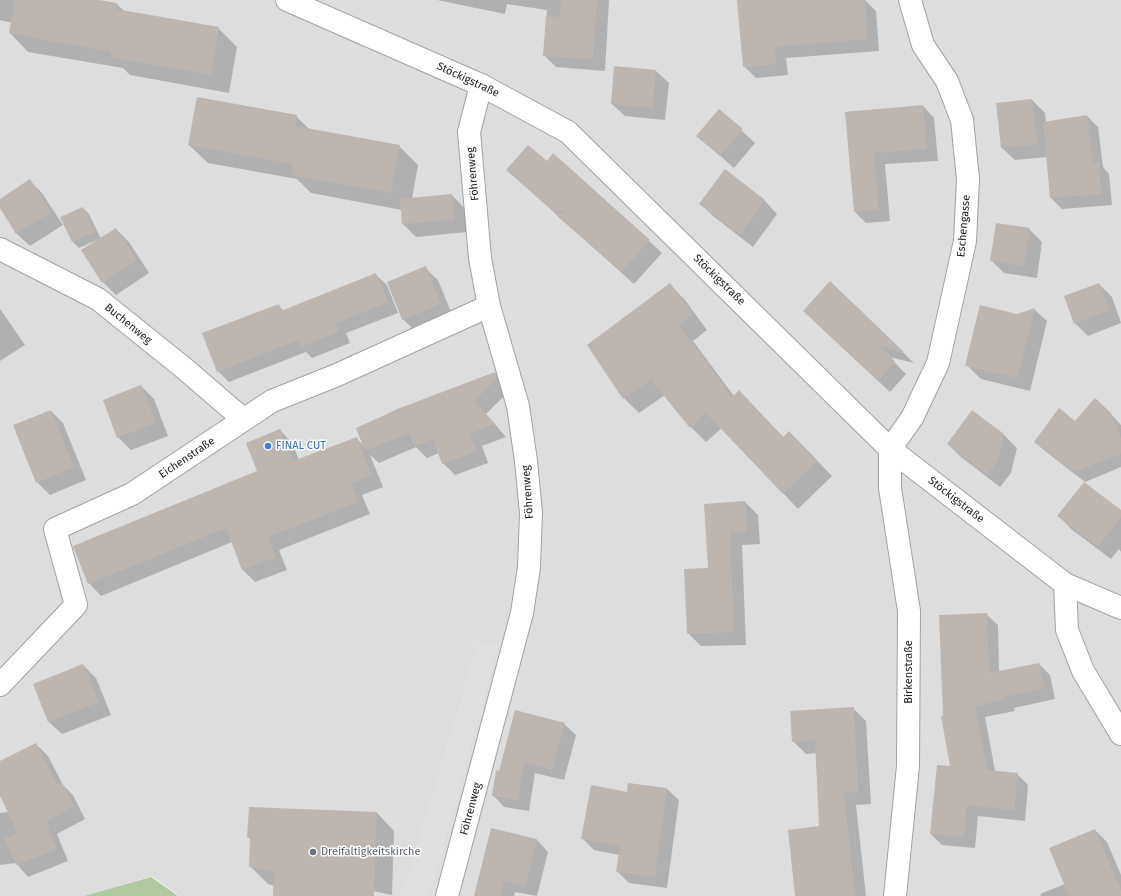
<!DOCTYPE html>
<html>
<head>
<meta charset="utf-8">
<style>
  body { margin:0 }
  canvas { display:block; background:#efece7 }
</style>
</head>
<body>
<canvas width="1121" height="896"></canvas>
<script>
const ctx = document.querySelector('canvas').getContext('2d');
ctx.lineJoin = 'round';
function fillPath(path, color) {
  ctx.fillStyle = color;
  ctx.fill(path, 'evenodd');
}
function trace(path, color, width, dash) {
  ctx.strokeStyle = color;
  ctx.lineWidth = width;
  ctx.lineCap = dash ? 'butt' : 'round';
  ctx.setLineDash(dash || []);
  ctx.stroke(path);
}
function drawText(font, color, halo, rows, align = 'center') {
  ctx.font = font + ' "Fira Sans",sans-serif';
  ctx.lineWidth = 3;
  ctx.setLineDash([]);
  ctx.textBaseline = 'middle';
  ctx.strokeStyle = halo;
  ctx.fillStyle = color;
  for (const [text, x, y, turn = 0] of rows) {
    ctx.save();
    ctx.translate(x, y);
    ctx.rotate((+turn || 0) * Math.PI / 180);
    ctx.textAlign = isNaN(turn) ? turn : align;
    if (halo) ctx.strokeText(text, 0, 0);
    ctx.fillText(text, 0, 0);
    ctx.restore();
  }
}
const residential = new Path2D(`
  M 0,0 L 1121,0 L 1121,896 L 180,896 L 152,876 L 84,896 L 0,896 Z`);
const forest = new Path2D(`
  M 151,877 L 178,896 L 84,896 Z`);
const parking = new Path2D(`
  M 498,644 L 435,877 L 429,896 L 399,896 L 409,871 L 477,645 Z`);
const shadow = new Path2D(`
  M 0,0 L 93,0 L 117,4 L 124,11 L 218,28 L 237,47 L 229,93 L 130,75 L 123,68 L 28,52 L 10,33 L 12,23 L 0,20 Z
  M 437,0 L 609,0 L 605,71 L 556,67 L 544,55 L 547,10 L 507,4 L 505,14 Z
  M 738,0 L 865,0 L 876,11 L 879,51 L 786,58 L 788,75 L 756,78 L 744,66 Z
  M 656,71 L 669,83 L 665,120 L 625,116 L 612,104 Z
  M 1032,100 L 1045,113 L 1046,122 L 1087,116 L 1098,127 L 1103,167 L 1109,174 L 1112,205 L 1062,209 L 1051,198 L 1047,157 L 1015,160 L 1002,148 Z
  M 923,106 L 934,118 L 938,161 L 885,164 L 890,221 L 866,223 L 855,212 L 846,112 Z
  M 719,110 L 755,143 L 734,168 L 698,136 Z
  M 296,116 L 310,130 L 399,146 L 418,165 L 412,199 L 452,195 L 464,208 L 467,232 L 416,237 L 403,224 L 402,210 L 311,193 L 297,179 L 208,163 L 189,145 Z
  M 547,162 L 649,241 L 662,253 L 634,284 L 507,170 Z
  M 725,171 L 765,201 L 777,214 L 753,247 L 713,216 L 701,204 Z
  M 30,181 L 42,193 L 63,225 L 30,246 L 17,234 L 0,207 L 0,200 Z
  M 83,208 L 89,214 L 101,239 L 116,229 L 129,242 L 149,273 L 116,295 L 103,282 L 97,240 L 79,248 L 73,242 L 61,218 Z
  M 1029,229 L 1042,242 L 1037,278 L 1004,273 L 991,260 Z
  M 425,268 L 438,280 L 453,317 L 416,332 L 403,319 Z
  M 376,275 L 387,285 L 398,313 L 346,333 L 350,343 L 312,358 L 306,352 L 229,382 L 218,371 L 278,305 L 284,311 Z
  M 831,283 L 914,363 L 889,357 L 906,374 L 890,392 L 816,322 Z
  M 1099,284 L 1112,297 L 1121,323 L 1088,336 L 1075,323 Z
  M 670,285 L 685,300 L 707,330 L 693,341 L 734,396 L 739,391 L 784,438 L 804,447 L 832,476 L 798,509 L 722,428 L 706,442 L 691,427 L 665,395 L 639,413 L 624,398 Z
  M 0,309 L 25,345 L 0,361 Z
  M 1034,309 L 1047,321 L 1030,391 L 981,379 L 968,366 Z
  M 495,373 L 507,385 L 509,391 L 486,414 L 506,437 L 482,446 L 488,463 L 455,475 L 443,463 L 439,453 L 427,458 L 416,447 L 379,463 L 370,455 L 383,487 L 362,495 L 370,514 L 279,550 L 287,570 L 255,582 L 243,570 L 232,542 L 101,596 L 89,583 L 258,472 L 280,430 L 292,443 L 299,460 L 356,438 L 364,446 Z
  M 141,386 L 154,399 L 168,436 L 131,450 L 118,437 Z
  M 51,411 L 63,423 L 86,480 L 50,495 L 37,482 Z
  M 1110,413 L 1121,425 L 1121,467 L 1085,482 L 1045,451 L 1035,442 L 1075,422 Z
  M 1004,435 L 1017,448 L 1011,473 L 1000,487 L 961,457 L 948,444 Z
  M 745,502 L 758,515 L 760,544 L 742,545 L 746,645 L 701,646 L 688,633 L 709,569 Z
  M 1121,512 L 1121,552 L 1119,549 L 1111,559 L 1071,529 L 1059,516 Z
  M 986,614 L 998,625 L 999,672 L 1039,664 L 1050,675 L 1055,699 L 1014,708 L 1015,711 L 985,717 L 995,771 L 1017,774 L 1028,785 L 1025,821 L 978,816 L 975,848 L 942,845 L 931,834 L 951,767 L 944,717 Z
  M 83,665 L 96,678 L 111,715 L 62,734 L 49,722 L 34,684 Z
  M 853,708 L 866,721 L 871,804 L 856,805 L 866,896 L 796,896 L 820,827 L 816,753 L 806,754 L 793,741 Z
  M 564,724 L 576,735 L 564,780 L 535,773 L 529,811 L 504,807 L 493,795 L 500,772 Z
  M 36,744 L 48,756 L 63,785 L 73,795 L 85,819 L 57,834 L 68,861 L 28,877 L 16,863 L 0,865 L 0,813 L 9,812 L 0,794 L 0,762 Z
  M 629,784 L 667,789 L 679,800 L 667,888 L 629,883 L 617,871 L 619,855 L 594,850 L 582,838 L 628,793 Z
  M 250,808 L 377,813 L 394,831 L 392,895 L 349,886 L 347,896 L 274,896 L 274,886 L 268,884 L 250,866 L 251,840 L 248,837 Z
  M 1095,830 L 1107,842 L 1121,875 L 1121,896 L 1041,896 L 1040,894 L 1065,884 Z
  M 537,840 L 548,852 L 537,896 L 515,892 L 514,896 L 475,896 Z`);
const building = new Path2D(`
  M 15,0 L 99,0 L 117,3 L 116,9 L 219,27 L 211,75 L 110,57 L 111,52 L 9,33 Z
  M 561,0 L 597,0 L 593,59 L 543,56 L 546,16 L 560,17 Z
  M 737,0 L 865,0 L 867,39 L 775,47 L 776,64 L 743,67 Z
  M 614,66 L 656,70 L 653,108 L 611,104 Z
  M 197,97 L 297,115 L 295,126 L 400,145 L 391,193 L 291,175 L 293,164 L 188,145 Z
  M 1032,99 L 1038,144 L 1001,148 L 996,103 Z
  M 923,105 L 927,149 L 874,153 L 879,210 L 854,212 L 845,112 Z
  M 719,109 L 743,129 L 720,156 L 696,136 Z
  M 1087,115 L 1093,162 L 1099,162 L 1101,194 L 1050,198 L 1043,122 Z
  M 528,145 L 547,161 L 553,153 L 650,240 L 621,272 L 556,215 L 568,210 L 553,211 L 506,170 Z
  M 725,169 L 765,200 L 740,235 L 699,204 Z
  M 30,179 L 51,212 L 16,234 L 0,208 L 0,199 Z
  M 452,194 L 455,220 L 402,224 L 400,199 Z
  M 83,207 L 95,232 L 72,242 L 60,217 Z
  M 996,223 L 1030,228 L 1024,266 L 990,261 Z
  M 116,228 L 137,260 L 102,283 L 81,250 Z
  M 426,266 L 441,304 L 402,320 L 387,282 Z
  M 376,273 L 388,302 L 336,323 L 339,332 L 301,347 L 298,340 L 217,372 L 202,333 L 279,304 L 281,311 Z
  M 830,281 L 904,352 L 879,346 L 895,361 L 878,381 L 803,311 Z
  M 670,283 L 693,314 L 679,325 L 732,397 L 739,390 L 783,437 L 789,431 L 818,461 L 783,494 L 706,413 L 690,428 L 651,380 L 623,399 L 587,345 Z
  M 1099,283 L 1110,310 L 1074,324 L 1064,296 Z
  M 980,305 L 1017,314 L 1035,308 L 1018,378 L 965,366 Z
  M 495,372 L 497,378 L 474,401 L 495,424 L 470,434 L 477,451 L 442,464 L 433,439 L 414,446 L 409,433 L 365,451 L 356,428 L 400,408 Z
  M 141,385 L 156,423 L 117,438 L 103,400 Z
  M 1095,398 L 1111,413 L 1121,439 L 1121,454 L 1074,472 L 1034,442 L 1059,408 L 1075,421 Z
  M 51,410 L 74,467 L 36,483 L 13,425 Z
  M 972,410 L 1004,434 L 998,460 L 987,475 L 947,444 Z
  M 280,429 L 293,461 L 357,437 L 372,475 L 351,483 L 358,502 L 268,537 L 276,557 L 242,570 L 226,528 L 88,584 L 73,546 L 257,471 L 246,443 Z
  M 1084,482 L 1121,510 L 1121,517 L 1098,547 L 1057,516 Z
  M 745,501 L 747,532 L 730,533 L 734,632 L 687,634 L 684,569 L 708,568 L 704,504 Z
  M 987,613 L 989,673 L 1039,663 L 1045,688 L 1004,697 L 1004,700 L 975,706 L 987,770 L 1018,773 L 1014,810 L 967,805 L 964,837 L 930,834 L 937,765 L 950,766 L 941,716 L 943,716 L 939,615 Z
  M 83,664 L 99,702 L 48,722 L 33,684 Z
  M 854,707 L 858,792 L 844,793 L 855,896 L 795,896 L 788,830 L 819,826 L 815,740 L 792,742 L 790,711 Z
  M 515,710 L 565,723 L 552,770 L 524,762 L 518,800 L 492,796 L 496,770 L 499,771 Z
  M 36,743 L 57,784 L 61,782 L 74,806 L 46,822 L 57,849 L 16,865 L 5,838 L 18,833 L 0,796 L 0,761 Z
  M 628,783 L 667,788 L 655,877 L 616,872 L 620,846 L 581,839 L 591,785 L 627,792 Z
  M 249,807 L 377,812 L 374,896 L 273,896 L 274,872 L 249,867 L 250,837 L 247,838 Z
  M 491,828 L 537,839 L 525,887 L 504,881 L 500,896 L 474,896 Z
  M 1095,829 L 1121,890 L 1121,896 L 1069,896 L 1049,848 Z`);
const minor = new Path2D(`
  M 287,0 L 481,85 L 568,132 L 890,449 L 1065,584 L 1121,608
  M 0,249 L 98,299 L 185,369 L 243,419
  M 890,449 L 912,418 L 938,363 L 965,241 L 968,179 L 962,120 L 947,81 L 923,45 L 910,0
  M 890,449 L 890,488 L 909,611 L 908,766 L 895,896
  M 1065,584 L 1067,630 L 1083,671 L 1121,734
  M 0,685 L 76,605 L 55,529 L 132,494 L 272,401 L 337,375 L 489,306
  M 447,896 L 522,613 L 529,567 L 531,513 L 526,461 L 518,406 L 489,306 L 480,258 L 469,132 L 481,85`);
const markers = [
  [268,446,4,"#3f7fe0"],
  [313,852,4,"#6b7280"]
];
const streetNames = [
  ["Stöckigstraße",468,80,25],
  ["Föhrenweg",473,174,-95],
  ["Eschengasse",964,226,-85],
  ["Stöckigstraße",719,280,44],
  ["Buchenweg",128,324,39],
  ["Eichenstraße",187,458,-34],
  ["Föhrenweg",528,492,-94],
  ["Stöckigstraße",956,500,38],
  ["Birkenstraße",909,672,-90],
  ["Föhrenweg",471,809,-75]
];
const shopNames = [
  ["FINAL CUT",276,446]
];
const worshipNames = [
  ["Dreifaltigkeitskirche",321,852]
];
fillPath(residential, '#dedddd');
fillPath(forest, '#afcaa0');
fillPath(parking, '#e0e0e0');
fillPath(shadow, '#0003');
fillPath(building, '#bdb5b0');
trace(minor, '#a1a1a1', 24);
trace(minor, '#fff', 22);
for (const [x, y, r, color] of markers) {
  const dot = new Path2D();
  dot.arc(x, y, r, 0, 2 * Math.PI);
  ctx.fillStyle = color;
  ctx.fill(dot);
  trace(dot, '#fff', 1.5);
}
drawText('11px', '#202020', '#fff', streetNames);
drawText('11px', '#366cbe', '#fff', shopNames, 'left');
drawText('11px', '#5b616d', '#fff', worshipNames, 'left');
</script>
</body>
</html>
